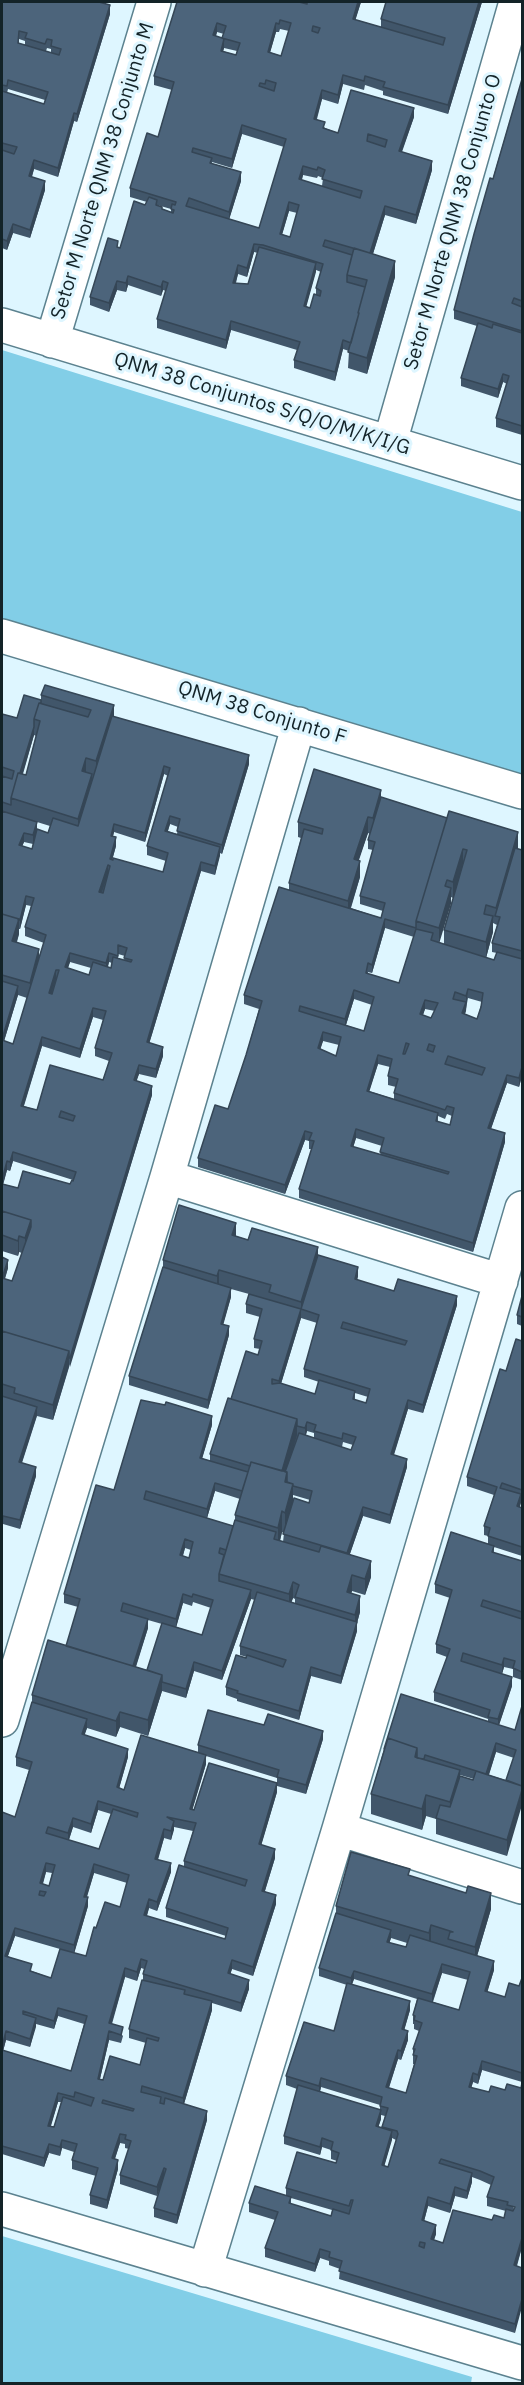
<!DOCTYPE html>
<html>
<head>
<meta charset="utf-8">
<style>
  body { margin:0 }
  #map { position:relative; width:524px; height:2385px; overflow:hidden; background:#def6ff; font-family:"IBM Plex Sans",sans-serif }
  canvas { display:block }
  .frame { position:absolute; inset:0; border:3px solid #132328; pointer-events:none }
</style>
</head>
<body>
<div id="map">
<canvas width="524" height="2385"></canvas>
<div class="frame"></div>
</div>
<script>
const ctx = document.querySelector('canvas').getContext('2d');
ctx.lineJoin = 'round';
function fillPath(path, color) {
  ctx.fillStyle = color;
  ctx.fill(path, 'evenodd');
}
function trace(path, color, width, dash) {
  ctx.strokeStyle = color;
  ctx.lineWidth = width;
  ctx.lineCap = dash ? 'butt' : 'round';
  ctx.setLineDash(dash || []);
  ctx.stroke(path);
}
function drawText(font, color, halo, rows, align = 'center') {
  ctx.font = font + ' "IBM Plex Sans",sans-serif';
  ctx.lineWidth = 6;
  ctx.setLineDash([]);
  ctx.textBaseline = 'middle';
  ctx.strokeStyle = halo;
  ctx.fillStyle = color;
  for (const [text, x, y, turn = 0] of rows) {
    ctx.save();
    ctx.translate(x, y);
    ctx.rotate((+turn || 0) * Math.PI / 180);
    ctx.textAlign = isNaN(turn) ? turn : align;
    if (halo) ctx.strokeText(text, 0, 0);
    ctx.fillText(text, 0, 0);
    ctx.restore();
  }
}
const green = new Path2D(`
  M 2,350 L 522,512 L 522,775 L 2,620 Z
  M 2,2236 L 472,2377 L 471,2383 L 2,2383 Z`);
const minor = new Path2D(`
  M 2,325 L 522,483
  M 52,341 L 154,2
  M 390,442 L 516,2
  M 2,636 L 522,792
  M 167,1177 L 501,1281
  M 2,1720 L 167,1177 L 299,724
  M 339,1829 L 522,1887
  M 2,2209 L 522,2363
  M 205,2270 L 339,1829 L 522,1208`);
const wall = new Path2D(`
  M 2,2 L 110,14 L 77,122 L 74,121 L 58,177 L 34,169 L 32,177 L 45,190 L 30,238 L 13,233 L 7,250 L 2,248 ZM 19,39 L 25,41 L 25,45 L 19,43 ZM 47,48 L 51,49 L 51,53 L 46,51 ZM 8,89 L 45,100 L 44,104 L 7,93 Z
  M 177,2 L 361,2 L 355,20 L 381,27 L 381,19 L 386,2 L 482,2 L 448,114 L 383,95 L 383,91 L 365,85 L 364,90 L 343,84 L 338,104 L 322,99 L 317,119 L 325,128 L 338,133 L 414,117 L 402,152 L 432,170 L 416,224 L 385,215 L 373,254 L 395,277 L 367,374 L 348,368 L 349,351 L 343,349 L 335,381 L 294,368 L 294,360 L 297,350 L 231,330 L 226,349 L 157,328 L 157,319 L 166,291 L 163,290 L 161,296 L 128,285 L 126,292 L 117,290 L 109,312 L 90,305 L 90,297 L 118,247 L 120,248 L 147,202 L 130,197 L 130,188 L 158,137 L 172,90 L 154,85 L 154,76 ZM 280,29 L 289,31 L 281,56 L 270,52 L 276,32 L 279,32 ZM 217,32 L 224,34 L 222,38 L 216,36 ZM 224,48 L 237,51 L 236,55 L 223,51 ZM 242,134 L 284,147 L 259,228 L 229,219 L 241,181 L 212,164 L 212,162 L 232,168 ZM 303,175 L 317,178 L 318,176 L 323,178 L 322,186 L 302,180 ZM 157,205 L 171,209 L 171,212 L 162,209 ZM 289,211 L 297,213 L 290,237 L 282,234 ZM 254,252 L 258,253 L 248,284 L 236,283 L 238,274 L 247,277 ZM 316,270 L 321,272 L 316,288 L 316,294 L 310,308 L 306,306 Z
  M 522,79 L 522,435 L 496,427 L 496,418 L 507,384 L 503,382 L 498,398 L 461,386 L 461,378 L 477,326 L 454,319 L 454,310 Z
  M 41,695 L 114,717 L 249,764 L 222,854 L 220,853 L 215,875 L 201,871 L 152,1034 L 149,1043 L 163,1056 L 156,1078 L 139,1074 L 136,1081 L 152,1095 L 53,1420 L 37,1416 L 22,1463 L 36,1476 L 20,1529 L 3,1524 L 2,1531 L 2,1257 L 8,1268 L 5,1279 L 12,1281 L 22,1253 L 19,1252 L 18,1256 L 2,1251 L 2,714 L 17,718 L 41,700 ZM 34,735 L 36,736 L 26,775 L 23,774 ZM 164,774 L 168,776 L 147,846 L 147,855 L 166,861 L 163,872 L 112,860 L 116,846 L 113,836 L 114,832 L 145,842 ZM 11,814 L 50,826 L 48,833 L 37,830 ZM 170,824 L 178,827 L 177,834 L 168,831 ZM 24,842 L 33,844 L 32,849 L 22,846 ZM 26,905 L 31,906 L 25,927 L 25,936 L 44,943 L 39,956 L 17,942 L 19,934 L 19,929 L 20,929 ZM 118,954 L 125,956 L 124,960 L 118,959 ZM 70,962 L 91,968 L 89,975 L 68,968 ZM 109,962 L 112,963 L 111,968 L 108,967 ZM 18,995 L 27,998 L 13,1044 L 4,1041 ZM 93,1017 L 103,1020 L 95,1048 L 95,1056 L 109,1061 L 103,1080 L 37,1110 L 24,1106 L 42,1046 L 80,1058 ZM 13,1161 L 73,1180 L 70,1184 L 18,1188 L 3,1184 L 7,1170 L 10,1171 Z
  M 381,797 L 518,848 L 518,849 L 522,850 L 522,1076 L 519,1087 L 507,1083 L 491,1129 L 505,1142 L 473,1252 L 299,1198 L 299,1189 L 312,1149 L 309,1149 L 309,1141 L 305,1140 L 285,1194 L 198,1167 L 198,1158 L 228,1109 L 246,1055 L 259,1009 L 244,1004 L 244,995 L 289,890 L 289,883 L 301,838 L 298,837 L 298,822 ZM 368,833 L 370,834 L 368,840 L 368,849 L 373,850 L 360,896 L 360,904 L 383,911 L 381,918 L 351,908 L 360,877 L 358,861 ZM 451,897 L 453,898 L 444,930 L 444,944 L 439,942 ZM 493,923 L 497,925 L 492,943 L 492,952 L 497,953 L 494,960 L 486,958 L 493,932 ZM 385,928 L 414,937 L 399,983 L 368,974 L 368,972 L 372,973 ZM 468,998 L 482,1002 L 477,1019 L 465,1014 ZM 354,999 L 372,1005 L 364,1031 L 346,1025 ZM 425,1009 L 435,1011 L 431,1018 L 423,1015 ZM 323,1041 L 339,1045 L 336,1056 L 320,1049 ZM 378,1064 L 390,1067 L 388,1076 L 388,1085 L 396,1087 L 394,1093 L 394,1099 L 369,1091 ZM 447,1114 L 452,1116 L 450,1125 L 438,1122 L 438,1116 L 445,1119 ZM 356,1138 L 382,1146 L 380,1155 L 353,1147 Z
  M 236,1236 L 248,1240 L 318,1255 L 358,1276 L 357,1280 L 394,1291 L 457,1305 L 423,1413 L 408,1409 L 394,1455 L 407,1467 L 390,1524 L 363,1516 L 350,1554 L 371,1577 L 365,1595 L 352,1591 L 351,1593 L 360,1612 L 357,1623 L 357,1631 L 341,1684 L 311,1676 L 299,1720 L 237,1701 L 237,1699 L 226,1695 L 226,1687 L 247,1657 L 240,1655 L 240,1646 L 255,1600 L 251,1599 L 222,1680 L 194,1671 L 186,1698 L 162,1691 L 148,1736 L 120,1727 L 116,1737 L 87,1728 L 84,1735 L 128,1757 L 119,1788 L 124,1790 L 198,1753 L 198,1745 L 264,1725 L 323,1739 L 306,1794 L 277,1786 L 277,1792 L 261,1845 L 275,1858 L 265,1891 L 276,1904 L 253,1976 L 232,1969 L 230,1974 L 249,1989 L 241,2012 L 212,2003 L 212,2010 L 184,2104 L 207,2120 L 177,2224 L 154,2217 L 154,2208 L 161,2184 L 157,2196 L 120,2184 L 120,2175 L 129,2149 L 125,2148 L 125,2144 L 120,2143 L 115,2159 L 118,2169 L 107,2209 L 90,2204 L 90,2195 L 96,2176 L 72,2169 L 72,2160 L 74,2152 L 62,2148 L 60,2156 L 49,2153 L 44,2167 L 2,2154 L 2,1812 L 15,1817 L 29,1770 L 16,1766 L 16,1757 L 32,1702 L 32,1695 L 66,1646 L 78,1607 L 64,1603 L 64,1594 L 114,1490 L 212,1425 L 202,1458 L 210,1461 L 210,1454 L 231,1399 L 258,1355 L 260,1349 L 254,1348 L 254,1339 L 260,1317 L 246,1313 L 246,1304 L 249,1294 L 231,1289 L 231,1297 L 223,1324 L 229,1335 L 208,1409 L 129,1385 L 129,1376 L 163,1267 L 163,1260 ZM 301,1318 L 317,1323 L 304,1369 L 304,1377 L 319,1382 L 315,1394 L 281,1384 ZM 355,1393 L 368,1397 L 366,1403 L 355,1400 ZM 307,1431 L 314,1433 L 314,1438 L 306,1435 ZM 343,1442 L 353,1445 L 351,1450 L 342,1447 ZM 215,1491 L 240,1499 L 235,1515 L 235,1520 L 233,1526 L 207,1518 ZM 293,1495 L 310,1500 L 309,1503 L 293,1504 ZM 282,1532 L 284,1533 L 283,1542 L 280,1541 ZM 185,1548 L 191,1550 L 189,1558 L 183,1556 ZM 293,1598 L 295,1599 L 295,1604 L 291,1602 ZM 193,1602 L 211,1608 L 202,1635 L 176,1627 L 183,1603 L 192,1606 ZM 148,1620 L 162,1624 L 147,1670 L 136,1667 L 148,1628 ZM 206,1756 L 277,1778 L 277,1783 L 194,1810 L 192,1810 L 206,1764 ZM 98,1810 L 111,1814 L 99,1849 L 69,1840 L 73,1827 L 91,1833 ZM 174,1827 L 193,1831 L 184,1861 L 184,1867 L 166,1908 L 166,1917 L 226,1936 L 225,1939 L 147,1916 L 149,1908 L 157,1911 L 171,1872 L 158,1860 L 164,1838 L 171,1840 ZM 46,1872 L 52,1873 L 49,1886 L 43,1884 ZM 94,1873 L 127,1883 L 120,1907 L 96,1928 L 86,1956 L 74,1953 L 88,1906 L 87,1897 ZM 15,1936 L 60,1949 L 51,1978 L 32,1971 L 8,1956 ZM 141,1968 L 144,1969 L 143,1974 L 143,1981 L 129,2029 L 129,2038 L 146,2043 L 140,2065 L 103,2080 L 100,2079 L 109,2040 L 121,2043 L 123,2036 L 112,2024 L 125,1977 L 137,1981 ZM 58,2016 L 84,2024 L 71,2071 L 3,2051 L 6,2040 L 30,2047 L 36,2024 L 54,2029 ZM 58,2102 L 61,2102 L 54,2127 L 51,2126 Z
  M 522,1296 L 522,1326 L 517,1324 L 517,1315 Z
  M 522,1341 L 522,1498 L 521,1498 L 520,1507 L 522,1508 L 522,1556 L 494,1547 L 494,1553 L 522,1561 L 522,1680 L 513,1677 L 513,1669 L 504,1667 L 502,1674 L 512,1686 L 499,1725 L 515,1730 L 522,1706 L 507,1856 L 436,1834 L 436,1819 L 426,1816 L 422,1830 L 371,1814 L 371,1794 L 384,1749 L 488,1722 L 488,1719 L 434,1701 L 434,1692 L 447,1657 L 436,1653 L 436,1644 L 450,1598 L 435,1593 L 435,1584 L 488,1544 L 488,1536 L 484,1535 L 484,1526 L 494,1495 L 467,1486 L 467,1477 L 506,1371 ZM 496,1752 L 514,1758 L 506,1780 L 489,1775 ZM 460,1775 L 474,1779 L 473,1780 L 460,1776 Z
  M 410,1876 L 491,1909 L 477,1956 L 494,1970 L 487,1992 L 505,1997 L 519,1986 L 522,1978 L 522,2082 L 482,2070 L 478,2084 L 473,2082 L 471,2088 L 489,2092 L 522,2247 L 517,2266 L 515,2333 L 339,2279 L 340,2269 L 329,2265 L 329,2261 L 320,2258 L 315,2272 L 265,2257 L 265,2248 L 275,2220 L 249,2212 L 249,2203 L 286,2195 L 286,2188 L 336,2163 L 337,2161 L 331,2159 L 331,2150 L 322,2147 L 320,2155 L 284,2144 L 284,2136 L 297,2089 L 286,2085 L 286,2076 L 334,2031 L 347,1985 L 319,1976 L 319,1968 L 336,1913 L 336,1906 ZM 391,1938 L 407,1943 L 406,1947 L 389,1943 ZM 442,1973 L 468,1980 L 459,2010 L 433,2002 ZM 354,1979 L 417,1999 L 413,2015 L 413,2024 L 414,2024 L 414,2029 L 419,2031 L 413,2049 L 413,2064 L 414,2064 L 406,2093 L 389,2088 L 398,2059 L 401,2060 L 408,2040 L 404,2030 L 410,2010 L 352,1985 ZM 321,2087 L 380,2105 L 380,2110 L 320,2092 ZM 381,2115 L 385,2116 L 382,2128 L 378,2127 L 381,2119 ZM 392,2138 L 396,2140 L 388,2167 L 384,2166 ZM 472,2177 L 480,2180 L 491,2185 L 487,2197 L 487,2206 L 506,2211 L 504,2218 L 492,2220 L 443,2243 L 434,2240 L 436,2234 L 424,2221 L 428,2206 L 450,2213 L 455,2196 L 467,2199 L 472,2182 ZM 291,2198 L 332,2210 L 331,2216 L 291,2204 Z`);
const shadedWall = new Path2D(`
  M 358,2 L 361,2 L 353,28 L 353,19 Z
  M 479,2 L 482,2 L 448,114 L 448,105 Z
  M 110,5 L 110,14 L 77,122 L 77,114 Z
  M 217,23 L 217,32 L 213,44 L 213,35 Z
  M 276,23 L 276,32 L 268,60 L 268,52 Z
  M 224,39 L 224,48 L 221,60 L 221,51 Z
  M 343,75 L 343,84 L 338,104 L 338,95 Z
  M 322,90 L 322,99 L 314,127 L 314,119 Z
  M 414,108 L 414,117 L 399,159 L 399,151 Z
  M 74,113 L 74,121 L 58,177 L 58,168 Z
  M 242,125 L 242,134 L 232,168 L 232,159 Z
  M 34,160 L 34,169 L 29,185 L 29,176 Z
  M 432,161 L 432,170 L 416,224 L 416,215 Z
  M 303,166 L 303,175 L 299,188 L 299,179 Z
  M 241,172 L 241,181 L 229,220 L 229,212 Z
  M 45,181 L 45,190 L 30,238 L 30,230 Z
  M 289,202 L 289,211 L 280,242 L 280,234 Z
  M 385,206 L 385,215 L 370,263 L 370,254 Z
  M 13,224 L 13,233 L 7,250 L 7,241 Z
  M 254,244 L 254,252 L 247,277 L 247,268 Z
  M 395,261 L 395,277 L 367,374 L 367,358 Z
  M 316,263 L 316,272 L 304,315 L 304,306 Z
  M 238,265 L 238,274 L 233,291 L 233,283 Z
  M 128,276 L 128,285 L 126,292 L 126,283 Z
  M 117,281 L 117,290 L 109,312 L 109,303 Z
  M 163,281 L 163,290 L 161,296 L 161,287 Z
  M 231,321 L 231,330 L 226,349 L 226,340 Z
  M 343,340 L 343,349 L 335,381 L 335,372 Z
  M 503,374 L 503,382 L 498,398 L 498,389 Z
  M 114,705 L 114,721 L 96,777 L 96,761 Z
  M 34,727 L 34,735 L 15,799 L 13,799 Z
  M 249,755 L 249,764 L 222,854 L 222,845 Z
  M 86,758 L 86,774 L 82,771 Z
  M 164,766 L 164,774 L 145,842 L 145,833 Z
  M 92,774 L 92,790 L 78,834 L 78,819 Z
  M 381,790 L 381,806 L 373,834 L 373,818 Z
  M 170,816 L 170,824 L 165,839 L 165,831 Z
  M 368,817 L 368,833 L 354,875 L 354,859 Z
  M 37,822 L 37,831 L 33,844 L 33,835 Z
  M 114,824 L 114,832 L 111,844 L 111,836 Z
  M 518,832 L 518,848 L 498,916 L 496,916 L 496,908 Z
  M 24,833 L 24,842 L 19,854 L 19,845 Z
  M 116,837 L 116,846 L 110,868 L 110,859 Z
  M 220,847 L 220,856 L 215,875 L 215,866 Z
  M 463,849 L 463,865 L 453,898 L 453,882 Z
  M 360,861 L 360,877 L 348,916 L 348,901 Z
  M 201,862 L 201,871 L 147,1051 L 147,1042 L 152,1025 Z
  M 108,865 L 108,874 L 99,901 L 99,892 Z
  M 451,888 L 451,904 L 439,944 L 439,928 Z
  M 26,896 L 26,905 L 20,929 L 20,920 Z
  M 493,916 L 493,932 L 486,958 L 486,942 Z
  M 19,919 L 19,934 L 12,956 L 12,941 Z
  M 385,919 L 385,928 L 372,973 L 372,965 Z
  M 39,949 L 39,965 L 30,999 L 30,983 Z
  M 70,953 L 70,962 L 65,976 L 65,967 Z
  M 109,953 L 109,962 L 106,972 L 106,963 Z
  M 56,970 L 56,979 L 49,1002 L 49,993 Z
  M 18,986 L 18,995 L 2,1048 L 2,1039 Z
  M 468,989 L 466,1011 L 462,1022 L 462,1013 L 466,1002 L 466,996 Z
  M 354,990 L 354,999 L 345,1028 L 345,1019 Z
  M 425,1000 L 425,1009 L 420,1023 L 420,1014 Z
  M 93,1008 L 93,1017 L 80,1058 L 80,1049 Z
  M 323,1032 L 323,1041 L 318,1057 L 318,1048 Z
  M 42,1037 L 42,1046 L 21,1114 L 21,1106 Z
  M 163,1047 L 163,1056 L 156,1078 L 156,1069 Z
  M 378,1055 L 378,1064 L 367,1099 L 367,1091 Z
  M 139,1065 L 139,1074 L 134,1089 L 134,1080 Z
  M 522,1067 L 522,1076 L 519,1087 L 519,1078 Z
  M 507,1075 L 507,1083 L 488,1137 L 488,1128 Z
  M 152,1086 L 152,1095 L 70,1367 L 70,1358 Z
  M 356,1129 L 356,1138 L 351,1155 L 351,1146 Z
  M 305,1131 L 305,1140 L 285,1194 L 285,1185 Z
  M 505,1133 L 505,1142 L 473,1252 L 473,1243 Z
  M 13,1152 L 13,1161 L 10,1171 L 10,1162 Z
  M 7,1161 L 7,1170 L 2,1189 L 2,1180 Z
  M 31,1220 L 31,1236 L 25,1254 L 25,1238 Z
  M 236,1223 L 236,1239 L 232,1235 Z
  M 19,1236 L 19,1252 L 18,1256 L 18,1241 Z
  M 318,1247 L 318,1263 L 301,1309 L 301,1302 Z
  M 8,1260 L 8,1268 L 2,1287 L 2,1278 Z
  M 358,1267 L 358,1276 L 355,1288 L 355,1279 Z
  M 219,1270 L 219,1286 L 217,1292 L 217,1276 Z
  M 231,1288 L 231,1297 L 221,1333 L 221,1324 Z
  M 457,1296 L 457,1305 L 423,1413 L 423,1405 Z
  M 301,1309 L 301,1318 L 279,1390 L 279,1381 Z
  M 229,1326 L 229,1335 L 208,1409 L 208,1400 Z
  M 69,1351 L 69,1366 L 53,1420 L 53,1405 Z
  M 408,1400 L 408,1409 L 391,1463 L 391,1454 Z
  M 37,1407 L 37,1415 L 19,1471 L 19,1462 Z
  M 212,1416 L 212,1425 L 200,1466 L 200,1458 Z
  M 297,1419 L 297,1435 L 283,1483 L 281,1475 Z
  M 307,1422 L 307,1431 L 305,1437 L 305,1428 Z
  M 407,1459 L 407,1467 L 390,1524 L 390,1515 Z
  M 36,1467 L 36,1476 L 20,1529 L 20,1520 Z
  M 215,1483 L 215,1491 L 207,1518 L 207,1509 Z
  M 293,1484 L 293,1505 L 285,1533 L 285,1513 Z
  M 521,1494 L 521,1503 L 517,1515 L 517,1506 Z
  M 363,1507 L 363,1516 L 347,1562 L 347,1553 Z
  M 282,1511 L 282,1532 L 278,1548 L 278,1528 Z
  M 3,1516 L 3,1524 L 2,1531 L 2,1522 Z
  M 185,1539 L 185,1548 L 180,1564 L 180,1555 Z
  M 371,1561 L 371,1577 L 365,1595 L 365,1579 Z
  M 352,1575 L 352,1591 L 347,1608 L 347,1592 Z
  M 293,1582 L 293,1598 L 289,1610 L 289,1594 Z
  M 251,1590 L 251,1599 L 222,1680 L 222,1671 Z
  M 183,1594 L 183,1603 L 176,1628 L 176,1619 Z
  M 360,1596 L 360,1612 L 357,1623 L 357,1631 L 341,1684 L 341,1676 L 355,1629 L 355,1615 Z
  M 148,1619 L 148,1628 L 131,1681 L 131,1673 Z
  M 504,1658 L 504,1667 L 502,1674 L 502,1665 Z
  M 194,1662 L 194,1671 L 186,1698 L 186,1689 Z
  M 311,1667 L 311,1676 L 299,1720 L 299,1711 Z
  M 162,1675 L 162,1691 L 148,1736 L 148,1720 Z
  M 512,1677 L 512,1686 L 498,1728 L 498,1719 Z
  M 120,1712 L 120,1727 L 116,1737 L 116,1721 Z
  M 87,1719 L 87,1728 L 82,1743 L 82,1734 Z
  M 323,1731 L 323,1739 L 306,1794 L 306,1785 Z
  M 496,1743 L 496,1752 L 486,1783 L 486,1774 Z
  M 128,1749 L 128,1757 L 117,1796 L 117,1787 Z
  M 206,1755 L 206,1764 L 190,1818 L 190,1809 Z
  M 460,1770 L 460,1791 L 450,1823 L 450,1802 Z
  M 277,1783 L 277,1792 L 259,1853 L 259,1844 Z
  M 522,1790 L 522,1805 L 507,1856 L 507,1840 Z
  M 426,1795 L 426,1816 L 422,1830 L 422,1809 Z
  M 98,1801 L 98,1810 L 91,1833 L 91,1824 Z
  M 73,1818 L 73,1827 L 68,1842 L 68,1833 Z
  M 174,1821 L 174,1830 L 171,1840 L 171,1831 Z
  M 164,1829 L 164,1838 L 155,1868 L 155,1859 Z
  M 275,1849 L 275,1858 L 262,1900 L 262,1891 Z
  M 46,1863 L 46,1872 L 40,1892 L 40,1883 Z
  M 171,1863 L 171,1872 L 157,1911 L 157,1902 Z
  M 94,1864 L 94,1873 L 84,1905 L 84,1897 Z
  M 491,1893 L 491,1909 L 475,1963 L 475,1947 Z
  M 276,1895 L 276,1904 L 253,1976 L 253,1967 Z
  M 88,1897 L 88,1906 L 74,1954 L 74,1945 Z
  M 149,1899 L 149,1908 L 144,1924 L 144,1915 Z
  M 431,1925 L 431,1941 L 429,1949 L 429,1933 Z
  M 15,1928 L 15,1936 L 5,1964 L 5,1956 Z
  M 391,1930 L 391,1938 L 387,1951 L 387,1942 Z
  M 141,1959 L 141,1968 L 137,1981 L 137,1972 Z
  M 232,1960 L 232,1969 L 228,1982 L 228,1973 Z
  M 494,1961 L 494,1970 L 485,2000 L 485,1991 Z
  M 442,1964 L 442,1973 L 432,2003 L 432,1994 Z
  M 125,1968 L 125,1977 L 109,2032 L 109,2040 L 98,2087 L 98,2079 L 109,2023 Z
  M 354,1971 L 354,1979 L 351,1986 L 351,1978 Z
  M 249,1980 L 249,1989 L 241,2012 L 241,2003 Z
  M 212,2001 L 212,2010 L 183,2107 L 183,2098 Z
  M 410,2001 L 410,2010 L 402,2038 L 402,2029 Z
  M 58,2008 L 58,2016 L 54,2029 L 54,2021 Z
  M 36,2018 L 36,2027 L 30,2047 L 30,2039 Z
  M 6,2031 L 6,2040 L 2,2055 L 2,2047 Z
  M 408,2031 L 408,2040 L 401,2060 L 401,2051 Z
  M 398,2050 L 398,2059 L 386,2096 L 386,2087 Z
  M 482,2061 L 482,2070 L 478,2084 L 478,2075 Z
  M 473,2073 L 473,2082 L 469,2096 L 469,2087 Z
  M 321,2078 L 321,2087 L 319,2095 L 319,2086 Z
  M 58,2093 L 58,2102 L 48,2134 L 48,2126 Z
  M 381,2110 L 381,2119 L 376,2135 L 376,2126 Z
  M 207,2111 L 207,2120 L 177,2224 L 177,2215 Z
  M 392,2131 L 392,2140 L 382,2174 L 382,2165 Z
  M 120,2134 L 120,2143 L 112,2167 L 112,2158 Z
  M 322,2138 L 322,2147 L 320,2155 L 320,2147 Z
  M 62,2140 L 62,2148 L 60,2156 L 60,2147 Z
  M 49,2144 L 49,2153 L 44,2167 L 44,2158 Z
  M 118,2160 L 118,2169 L 107,2209 L 107,2200 Z
  M 164,2168 L 164,2177 L 157,2196 L 157,2187 Z
  M 472,2173 L 472,2182 L 467,2199 L 467,2191 Z
  M 455,2187 L 455,2196 L 450,2213 L 450,2204 Z
  M 428,2197 L 428,2206 L 422,2229 L 422,2220 Z
  M 436,2225 L 436,2234 L 431,2248 L 431,2239 Z
  M 522,2238 L 522,2247 L 514,2274 L 514,2265 Z
  M 320,2249 L 320,2258 L 315,2272 L 315,2264 Z
  M 522,2299 L 522,2307 L 515,2333 L 515,2324 Z`);
const building = new Path2D(`
  M 2,2 L 99,2 L 110,5 L 77,114 L 74,113 L 58,168 L 34,160 L 29,176 L 45,181 L 30,230 L 13,224 L 7,241 L 2,239 L 2,150 L 14,154 L 17,147 L 2,143 L 2,91 L 44,104 L 48,92 L 8,80 L 7,86 L 2,85 ZM 19,31 L 27,33 L 25,38 L 45,44 L 47,39 L 52,40 L 51,46 L 61,49 L 59,55 L 18,43 Z
  M 177,2 L 299,2 L 307,4 L 307,2 L 358,2 L 353,19 L 443,45 L 445,38 L 381,19 L 386,2 L 479,2 L 448,105 L 383,87 L 385,82 L 365,76 L 364,81 L 343,75 L 338,95 L 322,90 L 314,119 L 325,122 L 323,128 L 338,133 L 351,90 L 414,108 L 399,151 L 432,161 L 416,215 L 385,206 L 370,253 L 325,240 L 323,246 L 352,255 L 347,275 L 347,282 L 365,287 L 358,313 L 359,313 L 351,343 L 343,340 L 335,372 L 294,360 L 300,342 L 231,321 L 226,340 L 157,319 L 168,283 L 163,281 L 161,287 L 128,276 L 126,283 L 117,281 L 109,303 L 90,297 L 108,238 L 118,241 L 117,247 L 120,248 L 134,201 L 145,205 L 149,197 L 157,200 L 156,205 L 162,207 L 162,209 L 173,213 L 174,210 L 171,209 L 172,204 L 175,205 L 176,202 L 130,188 L 147,133 L 158,137 L 174,82 L 154,76 ZM 280,20 L 291,23 L 281,56 L 268,52 L 276,23 L 279,24 ZM 217,23 L 226,26 L 222,38 L 213,35 ZM 313,26 L 320,28 L 318,33 L 312,31 ZM 222,38 L 240,43 L 236,55 L 221,51 L 224,39 ZM 266,80 L 276,83 L 274,91 L 259,86 L 260,83 L 265,84 ZM 242,125 L 286,139 L 259,228 L 186,206 L 189,198 L 229,212 L 241,172 L 210,163 L 212,158 L 192,152 L 193,148 L 232,159 ZM 368,134 L 387,140 L 385,147 L 367,141 ZM 303,166 L 317,170 L 318,167 L 325,170 L 322,179 L 362,191 L 360,198 L 299,179 ZM 289,202 L 299,205 L 290,237 L 280,234 ZM 254,244 L 263,245 L 323,264 L 316,288 L 321,291 L 320,296 L 314,294 L 310,308 L 304,306 L 316,263 L 259,247 L 248,284 L 233,283 L 238,265 L 247,268 Z
  M 522,79 L 522,301 L 514,298 L 512,303 L 522,307 L 522,331 L 454,310 L 474,234 L 490,178 L 493,179 Z
  M 354,248 L 395,261 L 367,358 L 348,352 L 359,313 L 358,313 L 367,280 L 347,275 Z
  M 478,323 L 492,328 L 493,324 L 522,333 L 522,426 L 496,418 L 509,376 L 503,374 L 498,389 L 461,378 Z
  M 45,685 L 114,705 L 96,761 L 86,758 L 82,771 L 92,774 L 78,819 L 11,798 L 18,773 L 26,775 L 40,721 L 34,719 L 39,703 L 88,717 L 91,710 L 41,695 Z
  M 24,695 L 41,700 L 41,703 L 39,703 L 34,719 L 34,727 L 20,773 L 18,773 L 11,798 L 11,805 L 2,802 L 2,776 L 12,779 L 14,771 L 2,767 L 2,714 L 17,718 Z
  M 112,716 L 249,755 L 222,845 L 177,831 L 180,819 L 170,816 L 165,831 L 220,847 L 215,866 L 201,862 L 152,1025 L 147,1042 L 163,1047 L 156,1069 L 139,1065 L 134,1080 L 152,1086 L 70,1358 L 69,1358 L 69,1351 L 2,1331 L 2,1257 L 8,1260 L 2,1278 L 12,1281 L 31,1227 L 31,1220 L 2,1211 L 2,1184 L 18,1188 L 23,1171 L 70,1184 L 72,1180 L 73,1181 L 76,1172 L 13,1152 L 10,1162 L 7,1161 L 2,1180 L 2,1040 L 13,1044 L 46,935 L 25,927 L 34,898 L 26,896 L 20,920 L 18,920 L 19,919 L 2,914 L 2,811 L 37,822 L 33,835 L 24,833 L 19,845 L 32,849 L 37,829 L 48,833 L 53,818 L 78,826 ZM 164,766 L 170,768 L 147,846 L 168,853 L 163,872 L 113,858 L 113,860 L 110,859 L 116,837 L 111,836 L 114,824 L 145,833 ZM 108,865 L 110,866 L 103,893 L 99,892 ZM 118,945 L 127,948 L 124,958 L 132,960 L 131,962 L 113,957 L 111,968 L 93,962 L 89,975 L 65,967 L 70,953 L 106,963 L 109,953 L 118,956 ZM 56,970 L 59,970 L 52,994 L 49,993 ZM 93,1008 L 106,1011 L 95,1048 L 112,1053 L 103,1080 L 50,1065 L 37,1110 L 21,1106 L 42,1037 L 80,1049 ZM 61,1111 L 75,1116 L 73,1121 L 59,1117 Z
  M 314,769 L 381,790 L 373,818 L 368,817 L 354,859 L 360,861 L 348,901 L 289,883 L 304,829 L 322,834 L 323,829 L 298,822 Z
  M 381,797 L 447,818 L 416,921 L 416,928 L 385,919 L 372,965 L 368,963 L 366,973 L 399,983 L 416,929 L 433,933 L 431,940 L 494,960 L 497,952 L 522,959 L 522,1067 L 519,1078 L 507,1075 L 488,1128 L 505,1133 L 473,1243 L 299,1189 L 314,1141 L 309,1140 L 312,1133 L 305,1131 L 285,1185 L 198,1158 L 215,1105 L 228,1109 L 246,1055 L 262,1001 L 244,995 L 279,887 L 381,918 L 385,903 L 360,896 L 375,842 L 368,840 ZM 468,989 L 483,993 L 481,1007 L 477,1019 L 462,1013 L 466,1002 L 453,999 L 455,992 L 466,996 ZM 354,990 L 374,997 L 364,1031 L 299,1011 L 300,1006 L 345,1019 ZM 425,1000 L 438,1003 L 431,1018 L 420,1014 ZM 323,1032 L 341,1037 L 336,1056 L 318,1048 ZM 406,1043 L 409,1044 L 405,1054 L 403,1054 ZM 429,1044 L 435,1046 L 433,1052 L 427,1050 ZM 378,1055 L 392,1059 L 388,1076 L 398,1079 L 394,1093 L 445,1110 L 447,1106 L 454,1108 L 450,1125 L 436,1121 L 438,1113 L 367,1091 ZM 448,1056 L 485,1068 L 482,1075 L 445,1064 ZM 356,1129 L 384,1138 L 380,1152 L 449,1172 L 448,1174 L 351,1146 Z
  M 449,811 L 518,832 L 496,908 L 486,905 L 484,914 L 493,916 L 486,942 L 444,930 L 467,850 L 463,849 L 453,882 L 447,880 L 445,886 L 451,888 L 439,928 L 416,921 Z
  M 515,848 L 522,850 L 522,951 L 492,943 L 500,917 L 495,916 Z
  M 2,914 L 19,919 L 12,941 L 39,949 L 30,983 L 2,975 Z
  M 2,981 L 18,986 L 2,1039 Z
  M 179,1205 L 236,1223 L 232,1235 L 248,1240 L 252,1228 L 318,1247 L 301,1302 L 269,1292 L 271,1285 L 219,1270 L 217,1276 L 163,1260 Z
  M 2,1211 L 31,1220 L 25,1238 L 19,1236 L 18,1241 L 2,1235 Z
  M 318,1255 L 358,1267 L 355,1279 L 394,1291 L 398,1279 L 457,1296 L 423,1405 L 408,1400 L 391,1454 L 407,1459 L 390,1515 L 363,1507 L 347,1553 L 283,1534 L 294,1498 L 309,1503 L 312,1491 L 293,1486 L 293,1484 L 287,1482 L 287,1472 L 285,1472 L 299,1433 L 351,1450 L 356,1437 L 343,1433 L 342,1439 L 314,1431 L 316,1425 L 307,1422 L 305,1428 L 297,1426 L 297,1419 L 231,1399 L 246,1351 L 258,1355 L 262,1341 L 254,1339 L 262,1309 L 246,1304 L 249,1294 L 301,1309 L 279,1381 L 272,1379 L 272,1384 L 280,1383 L 315,1394 L 319,1380 L 355,1391 L 353,1399 L 366,1403 L 370,1389 L 304,1369 L 319,1315 L 301,1309 ZM 343,1322 L 407,1341 L 405,1345 L 341,1328 Z
  M 163,1267 L 231,1288 L 221,1324 L 229,1326 L 208,1400 L 129,1376 Z
  M 522,1296 L 522,1317 L 517,1315 Z
  M 2,1331 L 69,1351 L 53,1405 L 14,1393 L 15,1388 L 2,1384 Z
  M 516,1339 L 522,1341 L 522,1490 L 502,1483 L 500,1488 L 521,1494 L 517,1506 L 522,1508 L 522,1547 L 488,1536 L 490,1528 L 484,1526 L 497,1487 L 467,1477 L 500,1369 L 506,1371 Z
  M 2,1396 L 37,1407 L 19,1462 L 36,1467 L 20,1520 L 3,1516 L 2,1522 Z
  M 228,1398 L 297,1419 L 282,1471 L 251,1462 L 250,1466 L 210,1454 Z
  M 141,1400 L 165,1405 L 166,1402 L 212,1416 L 200,1458 L 248,1472 L 242,1491 L 215,1483 L 207,1509 L 146,1491 L 144,1499 L 233,1526 L 226,1550 L 220,1548 L 219,1553 L 224,1555 L 219,1574 L 219,1581 L 251,1590 L 222,1671 L 194,1662 L 186,1689 L 162,1682 L 162,1675 L 147,1670 L 162,1623 L 202,1635 L 213,1600 L 193,1594 L 192,1597 L 183,1594 L 176,1619 L 123,1603 L 121,1611 L 148,1619 L 133,1666 L 66,1646 L 80,1599 L 64,1594 L 96,1485 L 114,1490 ZM 185,1539 L 193,1542 L 189,1558 L 180,1555 Z
  M 251,1462 L 287,1472 L 285,1482 L 293,1484 L 285,1513 L 282,1511 L 278,1528 L 235,1515 Z
  M 235,1520 L 276,1532 L 274,1539 L 319,1552 L 321,1546 L 371,1561 L 365,1579 L 352,1575 L 347,1592 L 360,1596 L 355,1615 L 295,1597 L 299,1585 L 293,1582 L 289,1594 L 219,1574 Z
  M 451,1532 L 494,1546 L 492,1552 L 522,1561 L 522,1612 L 483,1600 L 481,1606 L 522,1619 L 522,1672 L 513,1668 L 515,1661 L 504,1658 L 502,1665 L 463,1653 L 461,1661 L 512,1677 L 498,1719 L 488,1717 L 490,1710 L 434,1692 L 450,1649 L 436,1644 L 452,1590 L 435,1584 Z
  M 257,1592 L 357,1622 L 341,1676 L 311,1667 L 299,1711 L 237,1693 L 238,1691 L 226,1687 L 236,1655 L 246,1658 L 247,1655 L 283,1667 L 286,1660 L 240,1646 Z
  M 48,1640 L 162,1675 L 148,1720 L 120,1712 L 116,1721 L 32,1695 Z
  M 401,1694 L 515,1730 L 522,1706 L 522,1786 L 506,1780 L 516,1750 L 496,1743 L 486,1774 L 425,1755 L 424,1759 L 417,1758 L 417,1748 L 388,1738 L 384,1749 Z
  M 32,1702 L 87,1719 L 82,1734 L 128,1749 L 117,1787 L 124,1790 L 141,1735 L 206,1755 L 190,1809 L 194,1810 L 209,1763 L 277,1783 L 259,1844 L 275,1849 L 262,1891 L 276,1895 L 253,1967 L 232,1960 L 228,1973 L 249,1980 L 241,2003 L 143,1974 L 147,1961 L 141,1959 L 137,1972 L 125,1968 L 109,2023 L 123,2027 L 121,2035 L 109,2031 L 98,2079 L 103,2080 L 110,2056 L 140,2065 L 147,2038 L 158,2041 L 159,2038 L 129,2029 L 142,1980 L 185,1990 L 184,1994 L 212,2001 L 183,2098 L 142,2086 L 141,2092 L 161,2097 L 160,2103 L 164,2104 L 165,2098 L 207,2111 L 177,2215 L 154,2208 L 166,2169 L 164,2168 L 157,2187 L 120,2175 L 131,2141 L 125,2139 L 126,2135 L 120,2134 L 112,2158 L 118,2160 L 107,2200 L 90,2195 L 98,2168 L 72,2160 L 77,2144 L 62,2140 L 60,2147 L 49,2144 L 44,2158 L 2,2146 L 2,2050 L 71,2071 L 87,2016 L 58,2008 L 54,2021 L 23,2011 L 23,2014 L 36,2018 L 30,2039 L 6,2031 L 2,2047 L 2,1812 L 15,1817 L 32,1762 L 16,1757 ZM 98,1801 L 138,1813 L 137,1817 L 113,1809 L 99,1849 L 46,1833 L 48,1827 L 68,1833 L 73,1818 L 91,1824 ZM 167,1817 L 196,1823 L 184,1861 L 247,1880 L 245,1886 L 179,1865 L 166,1908 L 228,1928 L 225,1939 L 144,1915 L 149,1899 L 157,1902 L 171,1863 L 155,1859 L 164,1829 L 171,1831 L 174,1821 ZM 46,1863 L 55,1865 L 49,1886 L 40,1883 ZM 94,1864 L 129,1875 L 120,1907 L 105,1902 L 96,1928 L 94,1927 L 86,1956 L 60,1949 L 51,1978 L 30,1971 L 32,1964 L 5,1956 L 15,1928 L 74,1945 L 88,1897 L 84,1897 ZM 40,1891 L 46,1892 L 44,1896 L 39,1895 ZM 75,2092 L 94,2098 L 91,2106 L 63,2097 L 54,2127 L 48,2126 L 58,2093 L 74,2097 ZM 103,2100 L 134,2109 L 133,2111 L 102,2103 Z
  M 208,1710 L 264,1725 L 268,1714 L 323,1731 L 306,1785 L 277,1777 L 279,1770 L 198,1745 Z
  M 388,1738 L 417,1748 L 415,1757 L 460,1770 L 450,1802 L 426,1795 L 422,1809 L 371,1794 Z
  M 476,1771 L 522,1786 L 522,1790 L 507,1840 L 436,1818 L 440,1805 L 450,1807 L 460,1776 L 473,1780 Z
  M 351,1852 L 410,1869 L 408,1875 L 466,1893 L 468,1886 L 491,1893 L 475,1947 L 448,1939 L 450,1932 L 453,1932 L 431,1925 L 429,1933 L 336,1906 Z
  M 336,1913 L 391,1930 L 387,1942 L 406,1947 L 410,1935 L 494,1961 L 485,1991 L 505,1997 L 509,1983 L 519,1986 L 522,1978 L 522,2073 L 482,2061 L 478,2075 L 473,2073 L 469,2087 L 489,2092 L 491,2086 L 505,2090 L 507,2084 L 521,2088 L 522,2083 L 522,2238 L 514,2265 L 522,2268 L 522,2299 L 515,2324 L 339,2271 L 342,2261 L 329,2257 L 330,2252 L 320,2249 L 315,2264 L 265,2248 L 278,2212 L 249,2203 L 255,2186 L 291,2197 L 289,2203 L 331,2216 L 333,2209 L 349,2214 L 353,2200 L 351,2200 L 349,2206 L 286,2188 L 297,2152 L 336,2163 L 339,2153 L 331,2150 L 333,2142 L 322,2138 L 320,2147 L 284,2136 L 298,2085 L 381,2110 L 376,2126 L 392,2131 L 382,2165 L 388,2167 L 398,2134 L 397,2131 L 382,2127 L 388,2108 L 380,2106 L 382,2097 L 321,2078 L 319,2086 L 286,2076 L 304,2022 L 334,2031 L 347,1983 L 410,2001 L 402,2029 L 408,2031 L 401,2051 L 398,2050 L 386,2087 L 406,2093 L 417,2056 L 413,2055 L 415,2049 L 413,2049 L 422,2023 L 414,2020 L 415,2016 L 413,2015 L 418,1998 L 459,2010 L 470,1972 L 442,1964 L 432,1994 L 354,1971 L 351,1978 L 319,1968 ZM 441,2159 L 480,2171 L 494,2177 L 487,2197 L 508,2202 L 507,2205 L 515,2207 L 513,2211 L 506,2209 L 504,2218 L 494,2215 L 492,2220 L 453,2210 L 443,2243 L 431,2239 L 436,2225 L 422,2220 L 428,2197 L 450,2204 L 455,2187 L 467,2191 L 472,2173 L 439,2163 ZM 420,2242 L 425,2243 L 424,2248 L 419,2246 Z`);
const streetNames = [
  ["Setor M Norte QNM 38 Conjunto M",103,171,-73],
  ["Setor M Norte QNM 38 Conjunto O",453,222,-74],
  ["QNM 38 Conjuntos S/Q/O/M/K/I/G",262,404,17],
  ["QNM 38 Conjunto F",262,713,17]
];
fillPath(green, '#82cee7');
trace(minor, '#5c828f', 36);
trace(minor, '#fff', 33);
fillPath(wall, '#41566a');
fillPath(shadedWall, '#354656');
fillPath(building, '#4c647b');
trace(building, '#354656', 1.5);
drawText('20px', '#132328', '#def6ff', streetNames);
</script>
</body>
</html>
